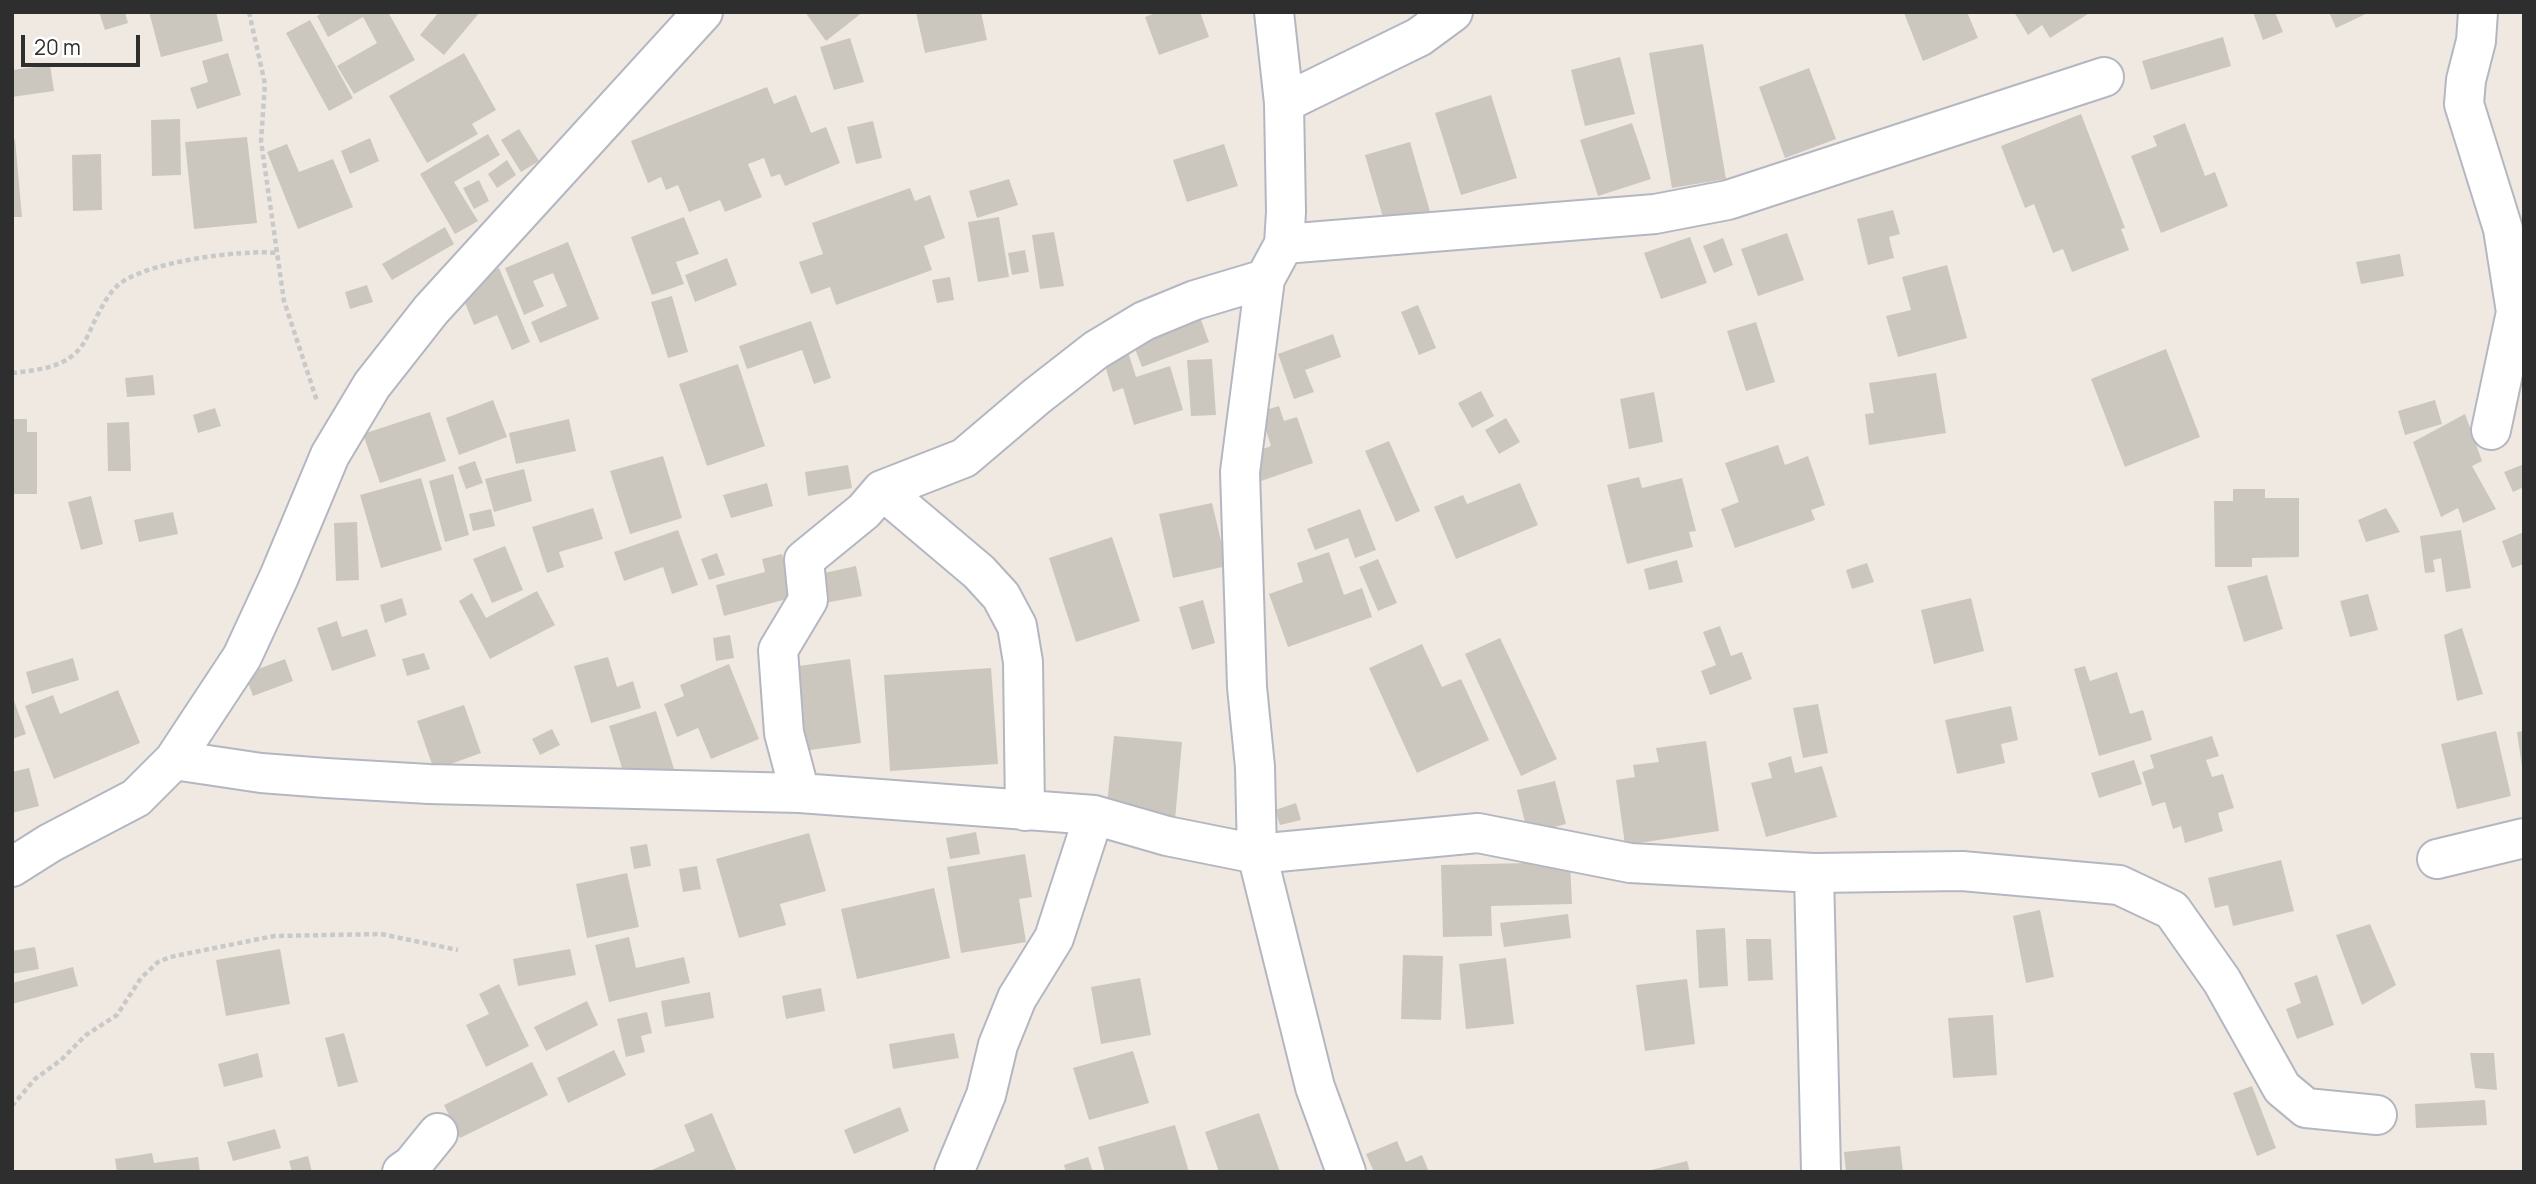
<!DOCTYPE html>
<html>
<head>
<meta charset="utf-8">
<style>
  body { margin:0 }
  #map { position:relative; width:2536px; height:1184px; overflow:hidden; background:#efe9e1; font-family:Manrope,sans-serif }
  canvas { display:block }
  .frame { position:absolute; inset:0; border:14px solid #2e2e2e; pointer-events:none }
  .scale { position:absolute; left:21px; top:35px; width:119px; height:32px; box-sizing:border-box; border:4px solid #2e2e2e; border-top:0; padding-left:9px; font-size:21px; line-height:24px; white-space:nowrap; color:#2e2e2e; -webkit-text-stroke:5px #fff; paint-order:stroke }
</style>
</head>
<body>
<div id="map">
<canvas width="2536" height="1184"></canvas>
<div class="frame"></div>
<div class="scale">20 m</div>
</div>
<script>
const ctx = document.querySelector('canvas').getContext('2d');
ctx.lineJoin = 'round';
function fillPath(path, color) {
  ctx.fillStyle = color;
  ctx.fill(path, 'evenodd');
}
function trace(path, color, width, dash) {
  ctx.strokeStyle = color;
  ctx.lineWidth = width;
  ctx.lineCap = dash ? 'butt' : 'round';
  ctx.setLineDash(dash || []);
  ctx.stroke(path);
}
const building = new Path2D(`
  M 99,12 L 125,12 L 128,23 L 105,30 Z
  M 149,12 L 216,12 L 223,41 L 161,57 Z
  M 324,12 L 388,12 L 415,60 L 354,94 L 337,66 L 377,43 L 363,17 L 328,37 L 317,16 Z
  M 439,12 L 480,12 L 444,55 L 420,35 Z
  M 805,12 L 863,12 L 826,41 Z
  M 916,12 L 981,12 L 987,40 L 925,53 Z
  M 1158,12 L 1200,12 L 1209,37 L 1159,55 L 1145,17 Z
  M 1906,12 L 1967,12 L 1978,38 L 1923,61 L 1904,13 Z
  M 2014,12 L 2091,12 L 2050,38 L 2042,25 L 2028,35 Z
  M 2253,12 L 2275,12 L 2283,32 L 2263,40 Z
  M 2329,12 L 2370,12 L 2336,28 Z
  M 310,20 L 353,98 L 329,111 L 286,33 Z
  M 2223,37 L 2231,66 L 2151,90 L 2142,61 Z
  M 850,38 L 864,82 L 834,90 L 820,47 Z
  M 1703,44 L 1726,179 L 1672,188 L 1649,53 Z
  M 228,53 L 241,95 L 197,109 L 190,88 L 208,82 L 202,61 Z
  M 464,53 L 496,110 L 472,124 L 478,134 L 427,163 L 389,96 Z
  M 1620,57 L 1635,114 L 1585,126 L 1571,70 Z
  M 50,65 L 54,91 L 12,97 L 12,70 Z
  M 1809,68 L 1836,139 L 1785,158 L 1759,87 Z
  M 767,87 L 774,104 L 796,95 L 811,133 L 826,127 L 840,163 L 785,186 L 780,174 L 771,177 L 764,158 L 748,164 L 762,197 L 725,212 L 720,200 L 689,212 L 678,185 L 666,190 L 661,177 L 648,183 L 631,141 Z
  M 1491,95 L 1517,178 L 1461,195 L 1435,113 Z
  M 2081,114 L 2125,228 L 2121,229 L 2129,250 L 2072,272 L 2063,249 L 2053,253 L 2034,204 L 2025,208 L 2001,146 Z
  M 180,119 L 181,175 L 152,176 L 151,120 Z
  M 873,121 L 882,158 L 856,164 L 847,127 Z
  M 1632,123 L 1651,179 L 1598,196 L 1580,140 Z
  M 2185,123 L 2205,176 L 2215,172 L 2228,206 L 2161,233 L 2131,156 L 2157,146 L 2153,136 Z
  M 519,129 L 539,161 L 521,172 L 501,140 Z
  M 488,134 L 500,155 L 454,182 L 478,221 L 455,234 L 420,174 Z
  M 247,137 L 257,223 L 194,229 L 185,142 Z
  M 370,138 L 379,161 L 350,174 L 341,151 Z
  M 15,139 L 22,217 L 12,217 L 12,140 Z
  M 1410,142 L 1431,215 L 1386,228 L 1365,155 Z
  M 287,144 L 299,172 L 333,159 L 353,207 L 298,229 L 267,152 Z
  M 1224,144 L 1238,186 L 1187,202 L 1173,160 Z
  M 101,154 L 102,210 L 73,211 L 72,155 Z
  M 507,160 L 516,175 L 497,188 L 488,174 Z
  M 1009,179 L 1018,205 L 977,218 L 969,191 Z
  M 479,180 L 489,201 L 474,209 L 463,188 Z
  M 910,188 L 915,201 L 930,195 L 945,238 L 924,246 L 932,270 L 836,305 L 830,287 L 811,294 L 799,262 L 823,254 L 812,223 Z
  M 1893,210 L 1900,234 L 1889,237 L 1894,258 L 1868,265 L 1857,219 Z
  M 684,217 L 699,254 L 676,262 L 684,284 L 652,295 L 631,237 Z
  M 999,217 L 1009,277 L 978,282 L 968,222 Z
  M 445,227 L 454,244 L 392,280 L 382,264 Z
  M 1054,232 L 1064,286 L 1040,289 L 1032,235 Z
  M 1787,233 L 1804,280 L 1758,296 L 1741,249 Z
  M 1690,237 L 1707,283 L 1661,299 L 1644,253 Z
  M 1723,238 L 1733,265 L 1714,273 L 1703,246 Z
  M 568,242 L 599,319 L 540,343 L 531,322 L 567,306 L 553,273 L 533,281 L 544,306 L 524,315 L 505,268 Z
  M 1025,250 L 1029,272 L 1012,275 L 1008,253 Z
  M 2400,254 L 2404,276 L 2361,284 L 2356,262 Z
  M 727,258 L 737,285 L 695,302 L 685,275 Z
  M 1947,265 L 1967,338 L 1898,357 L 1886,316 L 1911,310 L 1902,277 Z
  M 499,268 L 530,342 L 512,350 L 497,315 L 474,325 L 458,286 Z
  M 950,277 L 954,300 L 937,303 L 932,280 Z
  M 367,285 L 373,302 L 350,309 L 345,292 Z
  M 672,296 L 688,352 L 668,358 L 651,302 Z
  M 1418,305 L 1436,348 L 1419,355 L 1401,312 Z
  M 1201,320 L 1209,342 L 1142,367 L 1134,346 Z
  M 811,321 L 831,378 L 814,384 L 802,350 L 747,369 L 739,346 Z
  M 1756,322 L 1775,382 L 1746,391 L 1727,331 Z
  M 1333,334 L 1341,357 L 1305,370 L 1314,392 L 1294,399 L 1278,354 Z
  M 2166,349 L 2200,437 L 2125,467 L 2091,379 Z
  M 1128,352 L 1136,377 L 1170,366 L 1183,410 L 1134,425 L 1123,388 L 1113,392 L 1103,359 Z
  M 1212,359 L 1216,415 L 1191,416 L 1187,360 Z
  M 738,364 L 765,446 L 707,466 L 679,384 Z
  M 1936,373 L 1946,433 L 1869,445 L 1865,414 L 1874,413 L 1869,383 Z
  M 153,375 L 155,395 L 127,397 L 125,378 Z
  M 1481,391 L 1494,416 L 1472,428 L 1458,403 Z
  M 1654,392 L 1663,442 L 1629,449 L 1620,399 Z
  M 493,400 L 507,437 L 459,455 L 446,418 Z
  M 2435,400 L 2442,424 L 2405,435 L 2398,411 Z
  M 1279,406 L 1284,421 L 1297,417 L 1313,463 L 1261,481 L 1252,453 L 1271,446 L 1260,412 Z
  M 215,408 L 221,426 L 198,433 L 193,415 Z
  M 430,412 L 446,461 L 380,483 L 363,434 Z
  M 2465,414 L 2482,461 L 2472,466 L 2496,509 L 2463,523 L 2458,508 L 2441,517 L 2413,442 Z
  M 1506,418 L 1520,442 L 1499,454 L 1485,430 Z
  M 12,419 L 27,419 L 27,432 L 37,432 L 37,494 L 12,494 Z
  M 569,419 L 576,451 L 516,464 L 509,433 Z
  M 129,422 L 131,471 L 108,471 L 107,423 Z
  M 1389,441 L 1420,511 L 1396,522 L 1365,451 Z
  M 1778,445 L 1785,465 L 1808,456 L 1825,505 L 1811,510 L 1815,520 L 1735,548 L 1721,509 L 1739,502 L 1725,463 Z
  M 663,456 L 682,518 L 630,534 L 610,471 Z
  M 475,461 L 483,483 L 466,489 L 458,467 Z
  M 2524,464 L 2524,487 L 2513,492 L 2504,472 Z
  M 848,465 L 852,488 L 808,496 L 805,472 Z
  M 524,469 L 532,501 L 494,512 L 485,479 Z
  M 453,474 L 469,535 L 445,542 L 429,481 Z
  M 1639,477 L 1642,488 L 1682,478 L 1696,531 L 1689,532 L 1693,547 L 1627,564 L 1607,485 Z
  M 421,478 L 442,550 L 381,568 L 360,495 Z
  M 767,483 L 773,506 L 731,518 L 723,495 Z
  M 1520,483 L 1538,525 L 1456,559 L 1434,507 L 1463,495 L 1467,504 Z
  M 2233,489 L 2265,489 L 2265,498 L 2299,498 L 2299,557 L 2252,558 L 2252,567 L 2215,567 L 2214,501 L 2233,501 Z
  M 91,496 L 103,544 L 81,550 L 68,502 Z
  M 1212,503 L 1227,566 L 1173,578 L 1159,514 Z
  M 593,508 L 603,539 L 559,552 L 564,567 L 547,573 L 532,527 Z
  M 2386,508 L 2400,532 L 2366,542 L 2358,520 Z
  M 491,509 L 495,526 L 473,531 L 469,514 Z
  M 1360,509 L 1376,550 L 1355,558 L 1348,538 L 1315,550 L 1307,529 Z
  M 173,512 L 178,534 L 139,542 L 134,520 Z
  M 357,522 L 359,580 L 336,581 L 334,523 Z
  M 678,530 L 698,585 L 672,594 L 663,567 L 624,581 L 614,552 Z
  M 2461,530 L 2471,588 L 2446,592 L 2441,558 L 2433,560 L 2435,572 L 2425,573 L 2420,536 Z
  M 2524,532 L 2524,564 L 2512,568 L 2502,541 Z
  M 1112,537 L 1140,621 L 1076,642 L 1049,558 Z
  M 505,546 L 523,590 L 492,603 L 473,559 Z
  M 1329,552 L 1344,595 L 1362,588 L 1372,617 L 1288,647 L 1269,594 L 1303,582 L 1297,563 Z
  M 717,553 L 725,575 L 709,580 L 701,559 Z
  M 782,554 L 794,597 L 724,616 L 716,585 L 765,572 L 762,559 Z
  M 1378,559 L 1397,603 L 1378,611 L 1359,567 Z
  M 1677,560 L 1683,582 L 1649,590 L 1644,569 Z
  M 1867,563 L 1874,582 L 1852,589 L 1846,570 Z
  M 856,566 L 862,596 L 825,603 L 820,574 Z
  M 2267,575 L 2283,629 L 2244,642 L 2227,586 Z
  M 537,591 L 555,625 L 490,659 L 459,601 L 472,593 L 486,618 Z
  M 2368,594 L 2378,630 L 2350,637 L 2340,601 Z
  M 402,598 L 407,615 L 385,623 L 380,605 Z
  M 1971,598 L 1984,651 L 1934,664 L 1921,610 Z
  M 1203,600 L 1215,643 L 1192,650 L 1179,607 Z
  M 337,621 L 342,637 L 367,629 L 376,656 L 332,671 L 317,628 Z
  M 1720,626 L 1731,656 L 1742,652 L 1752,679 L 1710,695 L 1701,671 L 1716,665 L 1703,632 Z
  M 2462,628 L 2483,694 L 2457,701 L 2444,635 Z
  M 730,635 L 734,658 L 716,661 L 713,638 Z
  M 1500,638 L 1557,759 L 1521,776 L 1465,654 Z
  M 1422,644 L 1442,687 L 1461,679 L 1489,740 L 1417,773 L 1369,668 Z
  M 424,653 L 430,669 L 407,676 L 402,659 Z
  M 608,657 L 617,687 L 633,681 L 641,708 L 591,723 L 574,666 Z
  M 73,658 L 79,680 L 32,694 L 26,672 Z
  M 285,659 L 293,681 L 253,696 L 245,674 Z
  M 850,659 L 861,743 L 803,751 L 791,667 Z
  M 729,664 L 759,739 L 711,759 L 698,728 L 677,737 L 664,704 L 684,696 L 680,685 Z
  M 2085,666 L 2090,681 L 2117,672 L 2130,714 L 2143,710 L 2152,740 L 2099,756 L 2074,669 Z
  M 991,668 L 998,764 L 890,771 L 884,675 Z
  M 118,690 L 140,743 L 54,779 L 25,706 L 53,695 L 60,714 Z
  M 12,695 L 26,734 L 12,739 Z
  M 1818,704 L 1828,753 L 1803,758 L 1793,708 Z
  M 464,705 L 481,753 L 434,770 L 417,721 Z
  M 2011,706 L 2018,740 L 2001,744 L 2005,763 L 1957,774 L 1945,720 Z
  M 656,711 L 674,769 L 627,784 L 609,726 Z
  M 552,729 L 560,745 L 540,755 L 532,739 Z
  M 2496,731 L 2511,796 L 2457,809 L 2441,744 Z
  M 2524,731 L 2524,767 L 2522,767 L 2517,732 Z
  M 1114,736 L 1182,742 L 1175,820 L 1106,814 Z
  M 2212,736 L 2219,756 L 2206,760 L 2212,777 L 2223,774 L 2234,808 L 2218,813 L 2223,831 L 2185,843 L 2181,826 L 2173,829 L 2165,802 L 2152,806 L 2142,772 L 2154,768 L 2150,755 Z
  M 1706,741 L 1719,831 L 1625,845 L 1616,780 L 1635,777 L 1633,765 L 1659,762 L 1656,748 Z
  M 1791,756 L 1795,773 L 1822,766 L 1837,817 L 1766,837 L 1751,783 L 1772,778 L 1768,763 Z
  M 2134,760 L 2142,784 L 2099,798 L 2091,773 Z
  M 29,768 L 39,806 L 12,813 L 12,772 Z
  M 1555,781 L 1566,824 L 1528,834 L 1517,790 Z
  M 1296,803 L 1301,820 L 1280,825 L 1275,810 Z
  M 976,832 L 980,854 L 950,859 L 946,838 Z
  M 809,833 L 826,891 L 780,904 L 786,925 L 739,938 L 716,859 Z
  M 647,844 L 651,866 L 634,869 L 630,847 Z
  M 1025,854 L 1032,897 L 1019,899 L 1026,942 L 961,953 L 947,867 Z
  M 2281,860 L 2294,911 L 2233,926 L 2228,905 L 2215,908 L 2208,878 Z
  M 1570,862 L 1572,904 L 1491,906 L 1492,936 L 1443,937 L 1441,865 Z
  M 697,866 L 701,889 L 683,892 L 679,869 Z
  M 627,873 L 639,927 L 587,938 L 576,884 Z
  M 934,888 L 950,958 L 857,979 L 841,909 Z
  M 2040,910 L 2054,977 L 2026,983 L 2013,916 Z
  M 1568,914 L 1571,938 L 1504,947 L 1500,923 Z
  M 2370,924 L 2396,985 L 2362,1005 L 2336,935 Z
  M 1725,928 L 1728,986 L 1699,988 L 1696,930 Z
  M 629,937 L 636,968 L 684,957 L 690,983 L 609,1002 L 595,945 Z
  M 1746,939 L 1771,939 L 1773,980 L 1748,981 Z
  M 35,947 L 39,969 L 12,974 L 12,951 Z
  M 280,949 L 290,1004 L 226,1016 L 216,960 Z
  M 570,949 L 576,975 L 518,986 L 513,959 Z
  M 1403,955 L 1443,956 L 1441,1020 L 1401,1019 Z
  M 1506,958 L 1514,1024 L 1466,1029 L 1459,964 Z
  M 73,967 L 78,986 L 12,1004 L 12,983 Z
  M 2317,975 L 2334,1025 L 2297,1039 L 2286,1009 L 2301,1003 L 2294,983 Z
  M 1140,978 L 1151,1035 L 1101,1044 L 1091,987 Z
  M 1687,979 L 1695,1044 L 1645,1051 L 1636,985 Z
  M 499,984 L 529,1046 L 486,1067 L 466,1025 L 489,1014 L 479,994 Z
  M 821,988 L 825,1011 L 786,1019 L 782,996 Z
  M 710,992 L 714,1018 L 665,1027 L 661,1001 Z
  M 587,1001 L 598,1025 L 546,1051 L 534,1027 Z
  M 647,1012 L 652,1033 L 641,1036 L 645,1052 L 626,1057 L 617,1019 Z
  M 1993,1015 L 1997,1075 L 1953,1078 L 1948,1018 Z
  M 344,1033 L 358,1082 L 338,1087 L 325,1038 Z
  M 954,1033 L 959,1058 L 893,1069 L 889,1044 Z
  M 614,1050 L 626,1075 L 568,1103 L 557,1078 Z
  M 1133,1051 L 1149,1103 L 1089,1120 L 1073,1068 Z
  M 258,1053 L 263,1077 L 224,1087 L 218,1064 Z
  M 2470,1053 L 2494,1053 L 2497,1090 L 2475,1088 Z
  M 532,1062 L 548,1095 L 460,1138 L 444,1105 Z
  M 2252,1086 L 2276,1148 L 2257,1156 L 2233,1093 Z
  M 2485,1100 L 2487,1125 L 2416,1128 L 2415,1104 Z
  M 900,1107 L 909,1131 L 854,1154 L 844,1130 Z
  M 712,1113 L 737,1172 L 647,1172 L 695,1151 L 684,1125 Z
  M 1259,1113 L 1280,1172 L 1219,1172 L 1205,1132 Z
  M 1175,1125 L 1189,1172 L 1105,1172 L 1098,1147 Z
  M 275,1129 L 281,1148 L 233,1161 L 227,1142 Z
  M 1397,1141 L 1406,1162 L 1422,1155 L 1429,1172 L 1374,1172 L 1366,1154 Z
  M 1900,1146 L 1903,1172 L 1846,1172 L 1844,1152 Z
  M 152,1153 L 154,1163 L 198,1157 L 200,1172 L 117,1172 L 115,1159 Z
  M 308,1156 L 312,1172 L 292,1172 L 289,1161 Z
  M 1088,1157 L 1093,1172 L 1066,1172 L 1064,1165 Z
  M 1687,1161 L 1690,1172 L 1647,1172 L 1647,1171 Z`);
const path = new Path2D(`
  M 249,12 L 265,84 L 261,141 L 284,301 L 317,401
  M 12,373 C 37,370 65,368 81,347 C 87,339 91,328 96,318 C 102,307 107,296 116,287 C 140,262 244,249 278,253
  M 12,1106 L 35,1079 L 61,1060 L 86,1035 L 117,1015 L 141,978 L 158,962 L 170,957 L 274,936 L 381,934 L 458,950`);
const street = new Path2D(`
  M 1274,12 L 1284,103 L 1286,212 L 1284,244 L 1265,279 L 1240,472 L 1247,687 L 1255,767 L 1257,854 L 1315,1087 L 1346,1172
  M 2478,12 L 2476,41 L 2466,80 L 2464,104 L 2503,229 L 2516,312 L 2491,430
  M 1284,103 L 1419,37 L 1453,12
  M 1284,244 L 1655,214 L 1728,200 L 2104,77
  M 882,490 L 979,572 L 1001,596 L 1017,626 L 1023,662 L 1025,811
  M 174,760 L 261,773 L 326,778 L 429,784 L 800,793 L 1094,815 L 1167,836 L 1257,854 L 1478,833 L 1630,863 L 1814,873 L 1962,871 L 2119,885 L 2172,910 L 2222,981 L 2282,1088 L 2306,1108 L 2377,1115
  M 800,793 L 784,733 L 778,650 L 808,600 L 804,560 L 864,511 L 882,490 L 964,458 L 1037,396 L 1096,350 L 1144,321 L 1195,300 L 1265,279
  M 2437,859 L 2524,838
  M 12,867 L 50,843 L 136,798 L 174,760 L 242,657 L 279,577 L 330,455 L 372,385 L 431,310 L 703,12
  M 1814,873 L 1821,1172
  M 402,1172 L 412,1165 L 438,1133
  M 954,1172 L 986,1095 L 998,1045 L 1017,998 L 1054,938 L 1094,815`);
fillPath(building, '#cbc7bf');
trace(street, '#b4b7c1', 42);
trace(path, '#c9c9c9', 4.5, [5, 3.5]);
trace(street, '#fff', 38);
</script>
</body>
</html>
